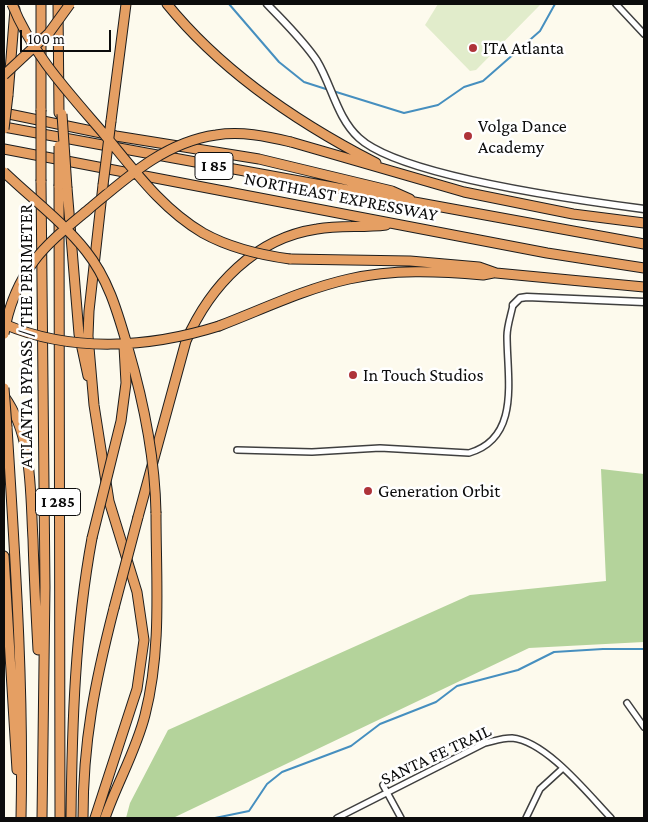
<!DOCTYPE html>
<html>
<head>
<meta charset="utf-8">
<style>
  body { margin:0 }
  #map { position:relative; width:648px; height:822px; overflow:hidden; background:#fdfaed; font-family:"Crimson Pro",serif }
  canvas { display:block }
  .frame { position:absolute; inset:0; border:5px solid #0c0c0c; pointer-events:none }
  .scale { position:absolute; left:20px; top:30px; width:91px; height:22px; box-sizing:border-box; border:2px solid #0c0c0c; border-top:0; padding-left:6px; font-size:15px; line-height:18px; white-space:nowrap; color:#0c0c0c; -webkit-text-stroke:4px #fff; paint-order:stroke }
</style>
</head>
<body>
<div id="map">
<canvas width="648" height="822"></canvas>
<div class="frame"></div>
<div class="scale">100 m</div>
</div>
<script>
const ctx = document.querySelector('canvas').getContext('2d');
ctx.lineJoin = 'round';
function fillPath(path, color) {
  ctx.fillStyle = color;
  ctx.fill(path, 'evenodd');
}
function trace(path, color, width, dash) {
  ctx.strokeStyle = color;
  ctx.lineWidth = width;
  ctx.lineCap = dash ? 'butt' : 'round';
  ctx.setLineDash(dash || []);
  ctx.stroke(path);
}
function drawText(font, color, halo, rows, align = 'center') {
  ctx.font = font + ' "Crimson Pro",serif';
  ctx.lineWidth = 5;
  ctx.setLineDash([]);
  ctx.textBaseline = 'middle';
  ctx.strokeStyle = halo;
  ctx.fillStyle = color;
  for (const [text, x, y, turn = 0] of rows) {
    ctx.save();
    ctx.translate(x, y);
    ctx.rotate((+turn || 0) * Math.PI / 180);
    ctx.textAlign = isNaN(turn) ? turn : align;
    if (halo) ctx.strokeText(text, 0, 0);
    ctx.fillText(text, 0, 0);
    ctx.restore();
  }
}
const forest = new Path2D(`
  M 601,469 L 644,474 L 644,642 L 529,648 L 173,818 L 126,818 L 130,803 L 168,730 L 470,595 L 606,581 Z`);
const pitch = new Path2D(`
  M 438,4 L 541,4 L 476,70 L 470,71 L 425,25 Z`);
const stream = new Path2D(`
  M 229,4 L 279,62 L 304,82 L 329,90
  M 333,91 L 404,113 L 438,105 L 464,87 L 483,81 L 540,31 L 555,4
  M 215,818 L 249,811 L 267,784 L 282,772 L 351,746 L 380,724 L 436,702 L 457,686 L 518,670 L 554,652 L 603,649 L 644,649`);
const minor = new Path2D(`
  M 616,4 L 644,34
  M 237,450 L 312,452 L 380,448 L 469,453 C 521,438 507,378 507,336 C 507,326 511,315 513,305
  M 627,703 L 644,727
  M 383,785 L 401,818
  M 337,818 L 485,743 C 494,741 502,738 512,738 C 546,741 588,794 611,818
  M 526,818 L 540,789 L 563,768`);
const tertiary = new Path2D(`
  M 267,4 C 284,22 303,40 317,61 C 332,86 337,118 359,138 C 400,176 583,201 644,209
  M 513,305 L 520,298 L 527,297 L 644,302`);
const motorway = new Path2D(`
  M 41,4 L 41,110
  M 58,4 L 59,113
  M 167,4 C 223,73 298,123 376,163
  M 8,95 L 15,9
  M 4,113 L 116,136 L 259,159 L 392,191 L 410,199
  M 111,121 L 126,4
  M 4,127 L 644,244
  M 291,142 L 464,192 L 573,214 L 644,223
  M 4,149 L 547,253 L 644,268
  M 41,181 L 45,587 L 42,818
  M 59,186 L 60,818
  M 67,188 L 79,334 L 88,376
  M 290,259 L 410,261 L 479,267 L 496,273 L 644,287
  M 219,326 C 261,310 304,289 349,279 C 393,269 438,271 483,275 L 493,273
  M 4,396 C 33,436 30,491 33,539 C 34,576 36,613 38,650
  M 7,427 C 15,557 24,687 21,818
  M 138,517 L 186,341 C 210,286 255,238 317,229 C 340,225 363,228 386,225
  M 4,556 L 17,770
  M 71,818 C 72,725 75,630 92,538
  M 83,818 C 83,741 95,682 114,608
  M 95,818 L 137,689 L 144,640 L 137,592 L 109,501 L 94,405 L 88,336 L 89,311 L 103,185
  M 105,818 C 117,783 136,751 145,715 C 162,649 156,580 156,513`);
const motorwayBridge = new Path2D(`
  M 12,4 C 32,54 69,93 104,134 C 134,170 162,209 203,233 C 230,248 260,255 290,259
  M 4,75 L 49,33 L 70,4
  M 41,110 L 41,181
  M 62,114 L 67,188
  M 4,129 L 8,95
  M 4,172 C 31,198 63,222 86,251 C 109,280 118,314 128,348 C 144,403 155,456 156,513
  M 103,185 L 111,121
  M 59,186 L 59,146
  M 4,324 C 72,353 149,348 219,326
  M 4,334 C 8,308 18,283 34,261 C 49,241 70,225 89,209 C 126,178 165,142 216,135 C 241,131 266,136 291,142
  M 4,388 L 7,427
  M 92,538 L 121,421 L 126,383 L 124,347
  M 114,608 L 138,517`);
const markers = [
  [473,48,5,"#ae3339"],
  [468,136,5,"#ae3339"],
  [353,375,5,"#ae3339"],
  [368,491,5,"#ae3339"]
];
const shields = [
  [214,166,38],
  [58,502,45]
];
const shieldNames = [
  ["I 85",214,166],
  ["I 285",58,502]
];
const poiNames = [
  ["ITA Atlanta",483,48],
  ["Volga Dance",478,126],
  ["Academy",478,147],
  ["In Touch Studios",363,375],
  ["Generation Orbit",378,491]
];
const streetNames = [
  ["NORTHEAST EXPRESSWAY",341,197,11],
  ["ATLANTA BYPASS / THE PERIMETER",26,336,-90],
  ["SANTA FE TRAIL",436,755,-25]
];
fillPath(forest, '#b4d39b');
fillPath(pitch, '#e1eccb');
trace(stream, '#468fbf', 2);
trace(minor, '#3f3f3f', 8);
trace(tertiary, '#3f3f3f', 9);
trace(motorway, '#1d1d1d', 11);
trace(minor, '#fff', 5);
trace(tertiary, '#fff', 6);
trace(motorway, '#e59f63', 9);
trace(motorwayBridge, '#1d1d1d', 11, []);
trace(motorwayBridge, '#e59f63', 9);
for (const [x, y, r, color] of markers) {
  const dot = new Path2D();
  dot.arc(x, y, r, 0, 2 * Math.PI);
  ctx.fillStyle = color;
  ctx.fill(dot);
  trace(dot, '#fff', 2);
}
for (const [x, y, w] of shields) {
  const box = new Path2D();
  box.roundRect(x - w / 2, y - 13.5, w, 27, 4);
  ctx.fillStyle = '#fff';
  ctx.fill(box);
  trace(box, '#0c0c0c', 1);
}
drawText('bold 16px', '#0c0c0c', null, shieldNames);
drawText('18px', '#0c0c0c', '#fff', poiNames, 'left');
drawText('18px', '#0c0c0c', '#fff', streetNames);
</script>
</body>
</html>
